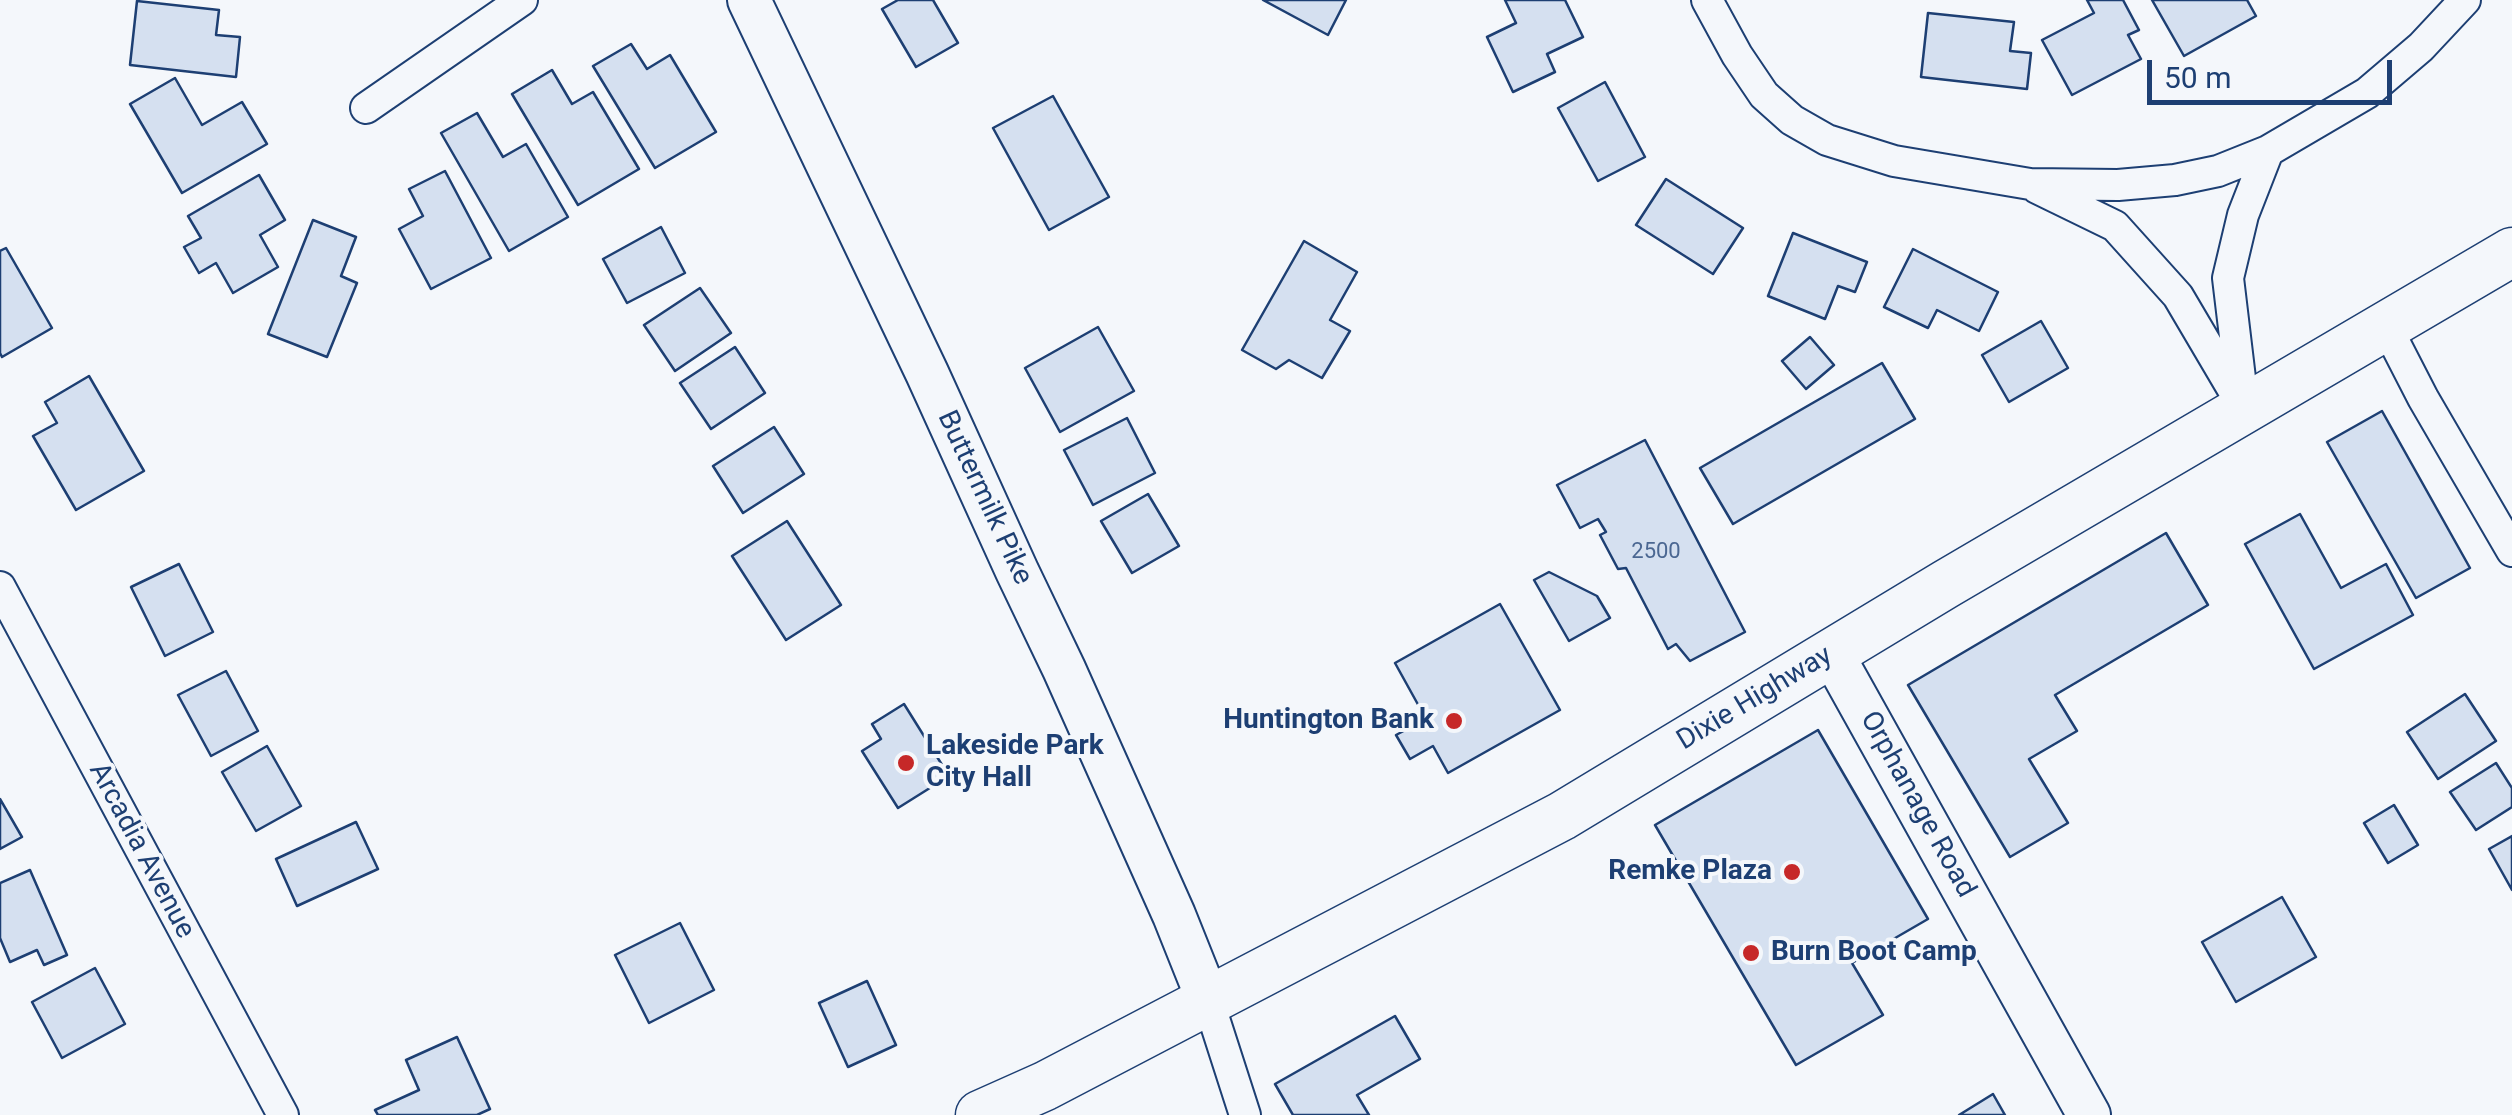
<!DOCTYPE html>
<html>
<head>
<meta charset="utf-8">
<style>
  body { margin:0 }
  #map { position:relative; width:2512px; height:1115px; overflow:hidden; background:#f4f7fb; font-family:Roboto,sans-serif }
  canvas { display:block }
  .scale { position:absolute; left:2147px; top:60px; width:245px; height:45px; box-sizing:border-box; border:5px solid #1d3f73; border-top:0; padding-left:12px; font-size:30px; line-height:35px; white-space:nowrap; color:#1d3f73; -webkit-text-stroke:8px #f4f7fb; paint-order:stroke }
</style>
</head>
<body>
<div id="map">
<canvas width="2512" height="1115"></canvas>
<div class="scale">50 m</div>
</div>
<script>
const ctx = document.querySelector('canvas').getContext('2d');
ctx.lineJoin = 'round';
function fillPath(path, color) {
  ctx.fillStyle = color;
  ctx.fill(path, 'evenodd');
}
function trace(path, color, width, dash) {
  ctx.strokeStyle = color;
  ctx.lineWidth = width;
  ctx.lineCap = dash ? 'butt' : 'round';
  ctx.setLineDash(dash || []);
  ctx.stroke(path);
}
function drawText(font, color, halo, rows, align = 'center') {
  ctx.font = font + ' Roboto,sans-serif';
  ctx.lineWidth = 8;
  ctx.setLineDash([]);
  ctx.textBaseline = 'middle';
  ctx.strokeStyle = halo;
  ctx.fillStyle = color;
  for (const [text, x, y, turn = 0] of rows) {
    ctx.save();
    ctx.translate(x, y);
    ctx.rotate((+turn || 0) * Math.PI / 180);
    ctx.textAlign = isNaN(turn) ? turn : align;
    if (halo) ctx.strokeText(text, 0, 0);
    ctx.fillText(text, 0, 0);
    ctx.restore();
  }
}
const building = new Path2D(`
  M 898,0 L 933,0 L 958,43 L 916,67 L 882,9 Z
  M 1263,0 L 1346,0 L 1328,35 Z
  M 1505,0 L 1565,0 L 1583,37 L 1547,54 L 1555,72 L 1513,92 L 1487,37 L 1516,23 Z
  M 2087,0 L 2123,0 L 2139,30 L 2128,35 L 2141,59 L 2072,95 L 2042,40 L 2094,13 Z
  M 2152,0 L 2247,0 L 2256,16 L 2184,56 Z
  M 137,1 L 219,10 L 216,35 L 240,37 L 236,77 L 130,65 Z
  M 1928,13 L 2014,22 L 2010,51 L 2031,53 L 2027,89 L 1921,77 Z
  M 631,44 L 647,69 L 670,55 L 716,132 L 655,168 L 593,66 Z
  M 552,70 L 572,104 L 593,92 L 639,169 L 578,205 L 512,94 Z
  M 175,78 L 202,125 L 242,102 L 267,144 L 182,193 L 130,104 Z
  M 1605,82 L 1645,157 L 1598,181 L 1558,108 Z
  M 1053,96 L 1109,197 L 1049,230 L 993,128 Z
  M 477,113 L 503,157 L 526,144 L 568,217 L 509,251 L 441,133 Z
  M 445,171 L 491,258 L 431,289 L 399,229 L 423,216 L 409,189 Z
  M 259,175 L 285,220 L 260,235 L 278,267 L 233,293 L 216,263 L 199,273 L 184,247 L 201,238 L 188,216 Z
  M 1666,179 L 1743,228 L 1713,274 L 1636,225 Z
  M 313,220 L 356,237 L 341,276 L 357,283 L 327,357 L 268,334 Z
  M 661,227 L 685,273 L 627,303 L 603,259 Z
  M 1793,233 L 1867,262 L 1855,292 L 1838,286 L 1825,319 L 1768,296 Z
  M 1304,241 L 1357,272 L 1330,320 L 1350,331 L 1322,378 L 1289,360 L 1276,369 L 1242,350 Z
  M 6,248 L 52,328 L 2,357 L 0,353 L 0,251 Z
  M 1913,249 L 1998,292 L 1979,331 L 1937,310 L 1928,328 L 1884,307 Z
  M 700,288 L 731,333 L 675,371 L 644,325 Z
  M 2041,321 L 2068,368 L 2009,402 L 1982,355 Z
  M 1098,327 L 1134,391 L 1060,432 L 1025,368 Z
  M 1810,337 L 1834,365 L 1806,389 L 1782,361 Z
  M 735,347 L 765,393 L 711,429 L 680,383 Z
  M 1882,363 L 1915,419 L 1733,524 L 1700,468 Z
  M 89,376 L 144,471 L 76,510 L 33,436 L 57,423 L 45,402 Z
  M 2382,411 L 2470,568 L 2416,598 L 2327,442 Z
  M 1127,418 L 1155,473 L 1093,505 L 1064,450 Z
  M 774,427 L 804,474 L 743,513 L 713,466 Z
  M 1645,440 L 1745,632 L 1690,661 L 1676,644 L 1668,649 L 1626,568 L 1618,569 L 1600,535 L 1606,532 L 1598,519 L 1580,528 L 1557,485 Z
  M 1148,494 L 1179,546 L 1132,573 L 1101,521 Z
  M 2300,514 L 2341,588 L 2386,564 L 2413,615 L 2314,669 L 2245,544 Z
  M 787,521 L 841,605 L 786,640 L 732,556 Z
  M 2166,533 L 2208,605 L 2055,695 L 2077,731 L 2029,759 L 2068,823 L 2010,857 L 1908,685 Z
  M 179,564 L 213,632 L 165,656 L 131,587 Z
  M 1549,572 L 1597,596 L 1610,618 L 1569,641 L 1534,580 Z
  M 1500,604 L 1560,710 L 1448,773 L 1433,746 L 1410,759 L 1396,735 L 1426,719 L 1395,663 Z
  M 226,671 L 258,731 L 211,756 L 178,695 Z
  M 2465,694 L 2496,741 L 2438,779 L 2407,732 Z
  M 904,704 L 949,776 L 898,808 L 862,751 L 881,739 L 872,724 Z
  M 1818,730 L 1928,919 L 1852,963 L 1883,1015 L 1796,1065 L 1655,825 Z
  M 267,746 L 301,806 L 256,831 L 222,772 Z
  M 2496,763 L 2512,788 L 2512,807 L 2476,830 L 2450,792 Z
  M 0,799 L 22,837 L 0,849 Z
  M 2394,805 L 2418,845 L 2388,863 L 2364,823 Z
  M 356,822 L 378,869 L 297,906 L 276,859 Z
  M 2512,836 L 2512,890 L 2489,849 Z
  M 30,870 L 67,955 L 44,965 L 37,950 L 10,962 L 0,938 L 0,883 Z
  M 2282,897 L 2316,957 L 2236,1002 L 2202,942 Z
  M 680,923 L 714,990 L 649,1023 L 615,955 Z
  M 95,968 L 125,1024 L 62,1058 L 32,1002 Z
  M 867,981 L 896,1045 L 848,1067 L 819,1003 Z
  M 1395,1016 L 1420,1059 L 1357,1095 L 1369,1115 L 1293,1115 L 1275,1084 Z
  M 457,1037 L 490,1109 L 477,1115 L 378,1115 L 375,1110 L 419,1090 L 406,1060 Z
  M 1993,1094 L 2005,1115 L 1959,1115 Z`);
const street = new Path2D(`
  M 1707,0 L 1737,55 L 1764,95 L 1792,120 L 1827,140 L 1894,161 L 2030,184 L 2118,185 L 2175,180 L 2218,171 L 2268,151 L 2367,93 L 2421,47 L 2465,0
  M 366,108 L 522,0
  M 2037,188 L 2115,226 L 2178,296 L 2244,408
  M 2386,326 L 2423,398 L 2512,551
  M 2242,395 L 2228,278 L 2243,215 L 2268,151
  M 0,587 L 283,1115
  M 1208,1000 L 1245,1115`);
const secondary = new Path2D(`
  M 749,0 L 927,373 L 1017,571 L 1064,669 L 1174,915 L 1208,1000
  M 1831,652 L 2089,1115`);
const primary = new Path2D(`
  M 980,1115 L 1045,1086 L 1562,816 L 1946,584 L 2512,252`);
const markers = [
  [1454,721,10,"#c62828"],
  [906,763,10,"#c62828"],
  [1792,872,10,"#c62828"],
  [1751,953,10,"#c62828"]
];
const numberNames = [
  ["2500",1656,552]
];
const streetNames = [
  ["Buttermilk Pike",984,498,65],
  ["Dixie Highway",1755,699,-31],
  ["Orphanage Road",1917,805,61],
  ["Arcadia Avenue",141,851,62]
];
const poiNames = [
  ["Huntington Bank",1434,721],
  ["Lakeside Park",926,747,"left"],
  ["City Hall",926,779,"left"],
  ["Remke Plaza",1772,872],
  ["Burn Boot Camp",1771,953,"left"]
];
fillPath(building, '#d5e0f0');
trace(building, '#1d3f73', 2.5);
trace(street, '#1d3f73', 34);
trace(secondary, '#1d3f73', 46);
trace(primary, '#1d3f73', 51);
trace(street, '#f4f7fb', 30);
trace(secondary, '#f4f7fb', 42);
trace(primary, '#f4f7fb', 48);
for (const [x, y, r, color] of markers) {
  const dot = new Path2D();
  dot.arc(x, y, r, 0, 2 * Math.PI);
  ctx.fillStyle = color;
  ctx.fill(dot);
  trace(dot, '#f4f7fb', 4);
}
drawText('22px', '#4b6792', null, numberNames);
drawText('28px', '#1d3f73', '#f4f7fb', streetNames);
drawText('bold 28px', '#1d3f73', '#f4f7fb', poiNames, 'right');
</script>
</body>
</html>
